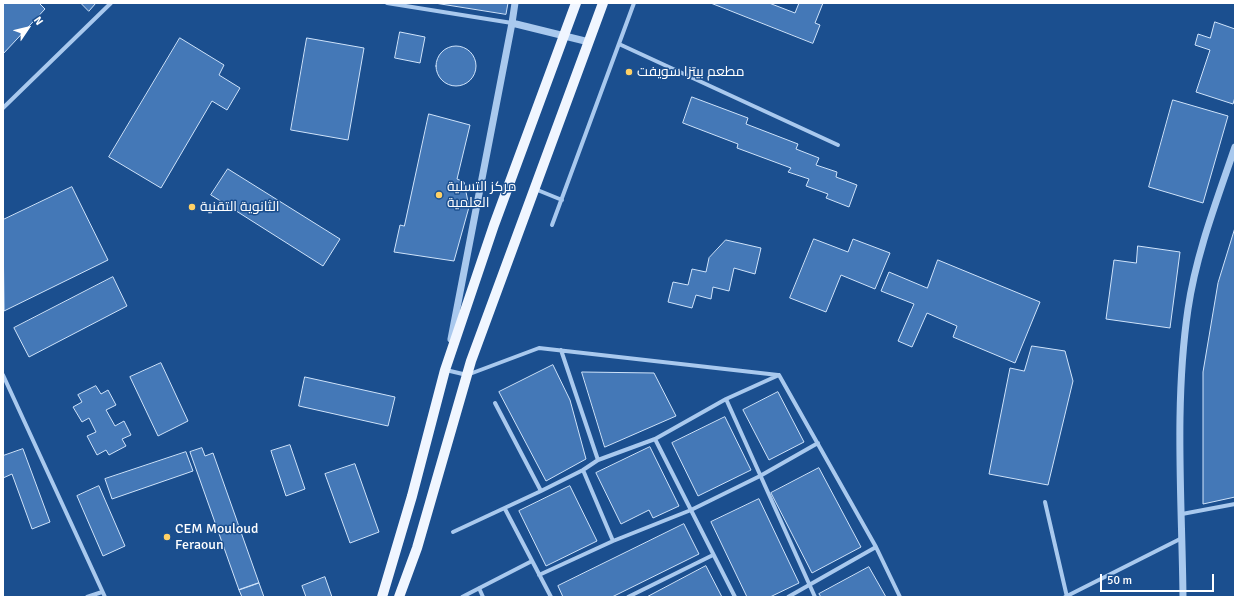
<!DOCTYPE html>
<html>
<head>
<meta charset="utf-8">
<style>
  body { margin:0 }
  #map { position:relative; width:1238px; height:600px; overflow:hidden; background:#1b4f8f; font-family:Signika,sans-serif }
  canvas { display:block }
  .frame { position:absolute; inset:0; border:4px solid #fff; pointer-events:none }
  .north { position:absolute; left:8px; top:8px; width:40px; height:40px; -webkit-text-stroke:3px #1b4f8f; paint-order:stroke; rotate:55deg; font-size:11px; font-weight:700; line-height:16px; text-align:center; color:#fff }
  .north::after { content:''; display:block; margin:auto; width:14px; height:18px; background:#fff; clip-path:polygon(50% 0,100% 100%,50% 72%,0 100%) }
  .scale { position:absolute; left:1100px; top:574px; width:114px; height:18px; box-sizing:border-box; border:2px solid #fff; border-top:0; padding-left:5px; font-size:12px; line-height:14px; white-space:nowrap; color:#fff; -webkit-text-stroke:3px #1b4f8f; paint-order:stroke }
</style>
</head>
<body>
<div id="map">
<canvas width="1238" height="600"></canvas>
<div class="frame"></div>
<div class="north">N</div>
<div class="scale">50 m</div>
</div>
<script>
const ctx = document.querySelector('canvas').getContext('2d');
ctx.lineJoin = 'round';
function fillPath(path, color) {
  ctx.fillStyle = color;
  ctx.fill(path, 'evenodd');
}
function trace(path, color, width, dash) {
  ctx.strokeStyle = color;
  ctx.lineWidth = width;
  ctx.lineCap = dash ? 'butt' : 'round';
  ctx.setLineDash(dash || []);
  ctx.stroke(path);
}
function drawText(font, color, halo, rows, align = 'center') {
  ctx.font = font + ' Signika,Cairo,sans-serif';
  ctx.lineWidth = 3;
  ctx.setLineDash([]);
  ctx.textBaseline = 'middle';
  ctx.strokeStyle = halo;
  ctx.fillStyle = color;
  for (const [text, x, y, turn = 0] of rows) {
    ctx.save();
    ctx.translate(x, y);
    ctx.rotate((+turn || 0) * Math.PI / 180);
    ctx.textAlign = isNaN(turn) ? turn : align;
    if (halo) ctx.strokeText(text, 0, 0);
    ctx.fillText(text, 0, 0);
    ctx.restore();
  }
}
const building = new Path2D(`
  M 3,3 L 39,3 L 45,9 L 3,54 Z
  M 81,3 L 96,3 L 89,11 Z
  M 435,3 L 508,3 L 506,14 Z
  M 711,3 L 769,3 L 795,13 L 799,3 L 823,3 L 815,23 L 820,25 L 813,43 Z
  M 1215,22 L 1235,29 L 1235,97 L 1233,104 L 1196,92 L 1210,50 L 1195,45 L 1198,34 L 1210,38 Z
  M 400,32 L 425,37 L 420,63 L 395,58 Z
  M 180,38 L 224,65 L 219,75 L 240,88 L 227,110 L 212,101 L 161,188 L 109,157 Z
  M 307,38 L 364,48 L 348,140 L 291,130 Z
  M436 66a20 20 0 1 1 40 0a20 20 0 1 1-40 0Z
  M 692,97 L 748,118 L 746,124 L 798,144 L 796,149 L 819,158 L 816,165 L 837,172 L 836,177 L 857,185 L 849,207 L 826,198 L 828,194 L 806,186 L 809,179 L 788,172 L 791,168 L 737,148 L 738,144 L 683,123 Z
  M 1173,100 L 1228,116 L 1203,203 L 1149,187 Z
  M 429,114 L 470,125 L 457,179 L 464,182 L 469,207 L 454,261 L 394,252 L 400,225 L 404,226 Z
  M 228,169 L 340,239 L 323,266 L 211,195 Z
  M 72,187 L 108,260 L 4,311 L 3,220 Z
  M 1235,228 L 1235,497 L 1203,504 L 1203,372 L 1218,283 Z
  M 814,239 L 848,252 L 853,239 L 890,253 L 875,289 L 841,275 L 826,312 L 790,298 Z
  M 726,240 L 761,248 L 755,274 L 734,268 L 729,291 L 713,287 L 711,299 L 696,295 L 692,308 L 668,302 L 673,282 L 688,285 L 692,269 L 706,272 L 709,258 Z
  M 1138,246 L 1180,252 L 1170,328 L 1106,319 L 1114,260 L 1136,263 Z
  M 938,260 L 1040,302 L 1015,363 L 953,337 L 957,326 L 927,313 L 912,347 L 898,341 L 914,304 L 881,291 L 889,272 L 927,288 Z
  M 113,277 L 127,306 L 29,357 L 14,328 Z
  M 1032,346 L 1065,351 L 1073,381 L 1048,485 L 989,474 L 1010,368 L 1024,371 Z
  M 161,363 L 188,421 L 158,436 L 130,377 Z
  M 553,365 L 570,400 L 586,459 L 546,481 L 499,392 Z
  M 582,372 L 654,373 L 676,416 L 605,447 Z
  M 305,377 L 395,397 L 388,426 L 299,406 Z
  M 96,386 L 101,394 L 108,390 L 116,405 L 106,410 L 115,426 L 124,421 L 131,435 L 122,439 L 126,446 L 109,455 L 106,450 L 97,455 L 87,436 L 96,432 L 89,418 L 82,422 L 73,407 L 82,402 L 78,395 Z
  M 778,392 L 804,442 L 769,460 L 743,410 Z
  M 725,417 L 751,470 L 698,496 L 672,443 Z
  M 290,445 L 305,489 L 286,496 L 271,451 Z
  M 650,447 L 679,506 L 653,518 L 649,510 L 621,524 L 596,473 Z
  M 202,448 L 205,456 L 213,453 L 259,583 L 239,590 L 190,452 Z
  M 23,449 L 50,522 L 32,529 L 12,474 L 3,478 L 3,456 Z
  M 186,452 L 193,471 L 112,499 L 105,479 Z
  M 355,464 L 379,532 L 350,543 L 325,474 Z
  M 819,468 L 861,547 L 812,573 L 771,493 Z
  M 99,486 L 125,546 L 103,556 L 77,496 Z
  M 570,486 L 597,541 L 546,566 L 519,511 Z
  M 759,499 L 799,583 L 770,597 L 747,597 L 711,522 Z
  M 684,524 L 699,554 L 612,597 L 563,597 L 558,586 Z
  M 706,566 L 722,597 L 647,597 Z
  M 869,567 L 886,597 L 821,597 L 819,594 Z
  M 325,577 L 332,597 L 306,597 L 302,586 Z
  M 259,583 L 264,597 L 242,597 L 239,590 Z`);
const minor = new Path2D(`
  M 387,3 L 512,23
  M 619,44 L 838,145
  M 3,108 L 111,3
  M 535,189 L 562,200
  M 552,225 L 634,3
  M 561,350 L 598,460
  M 446,370 L 467,375 L 539,348 L 778,375
  M 3,375 L 105,597
  M 779,375 L 876,547 L 900,597
  M 726,399 L 815,597
  M 495,403 L 541,491
  M 655,439 L 735,597
  M 583,470 L 613,541
  M 1045,502 L 1067,597
  M 505,509 L 551,597
  M 1182,514 L 1235,504
  M 453,532 L 541,491 L 583,470 L 598,460 L 655,439 L 726,399 L 779,375
  M 539,575 L 613,541 L 691,510 L 760,476 L 818,443
  M 479,588 L 483,597
  M 87,597 L 102,592
  M 462,597 L 532,561
  M 628,597 L 713,555
  M 788,597 L 876,547
  M 1065,597 L 1182,538`);
const tertiary = new Path2D(`
  M 515,3 L 512,23 L 589,42
  M 451,339 L 512,23
  M 1183,597 C 1182,502 1174,404 1188,309 C 1196,254 1217,200 1235,147`);
const primary = new Path2D(`
  M 382,597 L 412,496 L 445,370 L 494,225 L 576,3
  M 399,597 L 417,548 L 471,361 L 603,3`);
const markers = [
  [629,72,4,"#ffd166"],
  [439,195,4,"#ffd166"],
  [192,207,4,"#ffd166"],
  [167,537,4,"#ffd166"]
];
const poiNames = [
  ["مطعم بيتزا سويفت",637,72],
  ["مركز التسلية",447,187],
  ["العلمية",447,203],
  ["الثانوية التقنية",200,207],
  ["CEM Mouloud",175,529],
  ["Feraoun",175,545]
];
fillPath(building, '#4478b7');
trace(building, '#cfe3fa', 1);
trace(minor, '#a9c9ee', 4);
trace(tertiary, '#a9c9ee', 7);
trace(primary, '#f0f6ff', 10);
for (const [x, y, r, color] of markers) {
  const dot = new Path2D();
  dot.arc(x, y, r, 0, 2 * Math.PI);
  ctx.fillStyle = color;
  ctx.fill(dot);
  trace(dot, '#1b4f8f', 1.5);
}
drawText('14px', '#fff', '#1b4f8f', poiNames, 'left');
</script>
</body>
</html>
